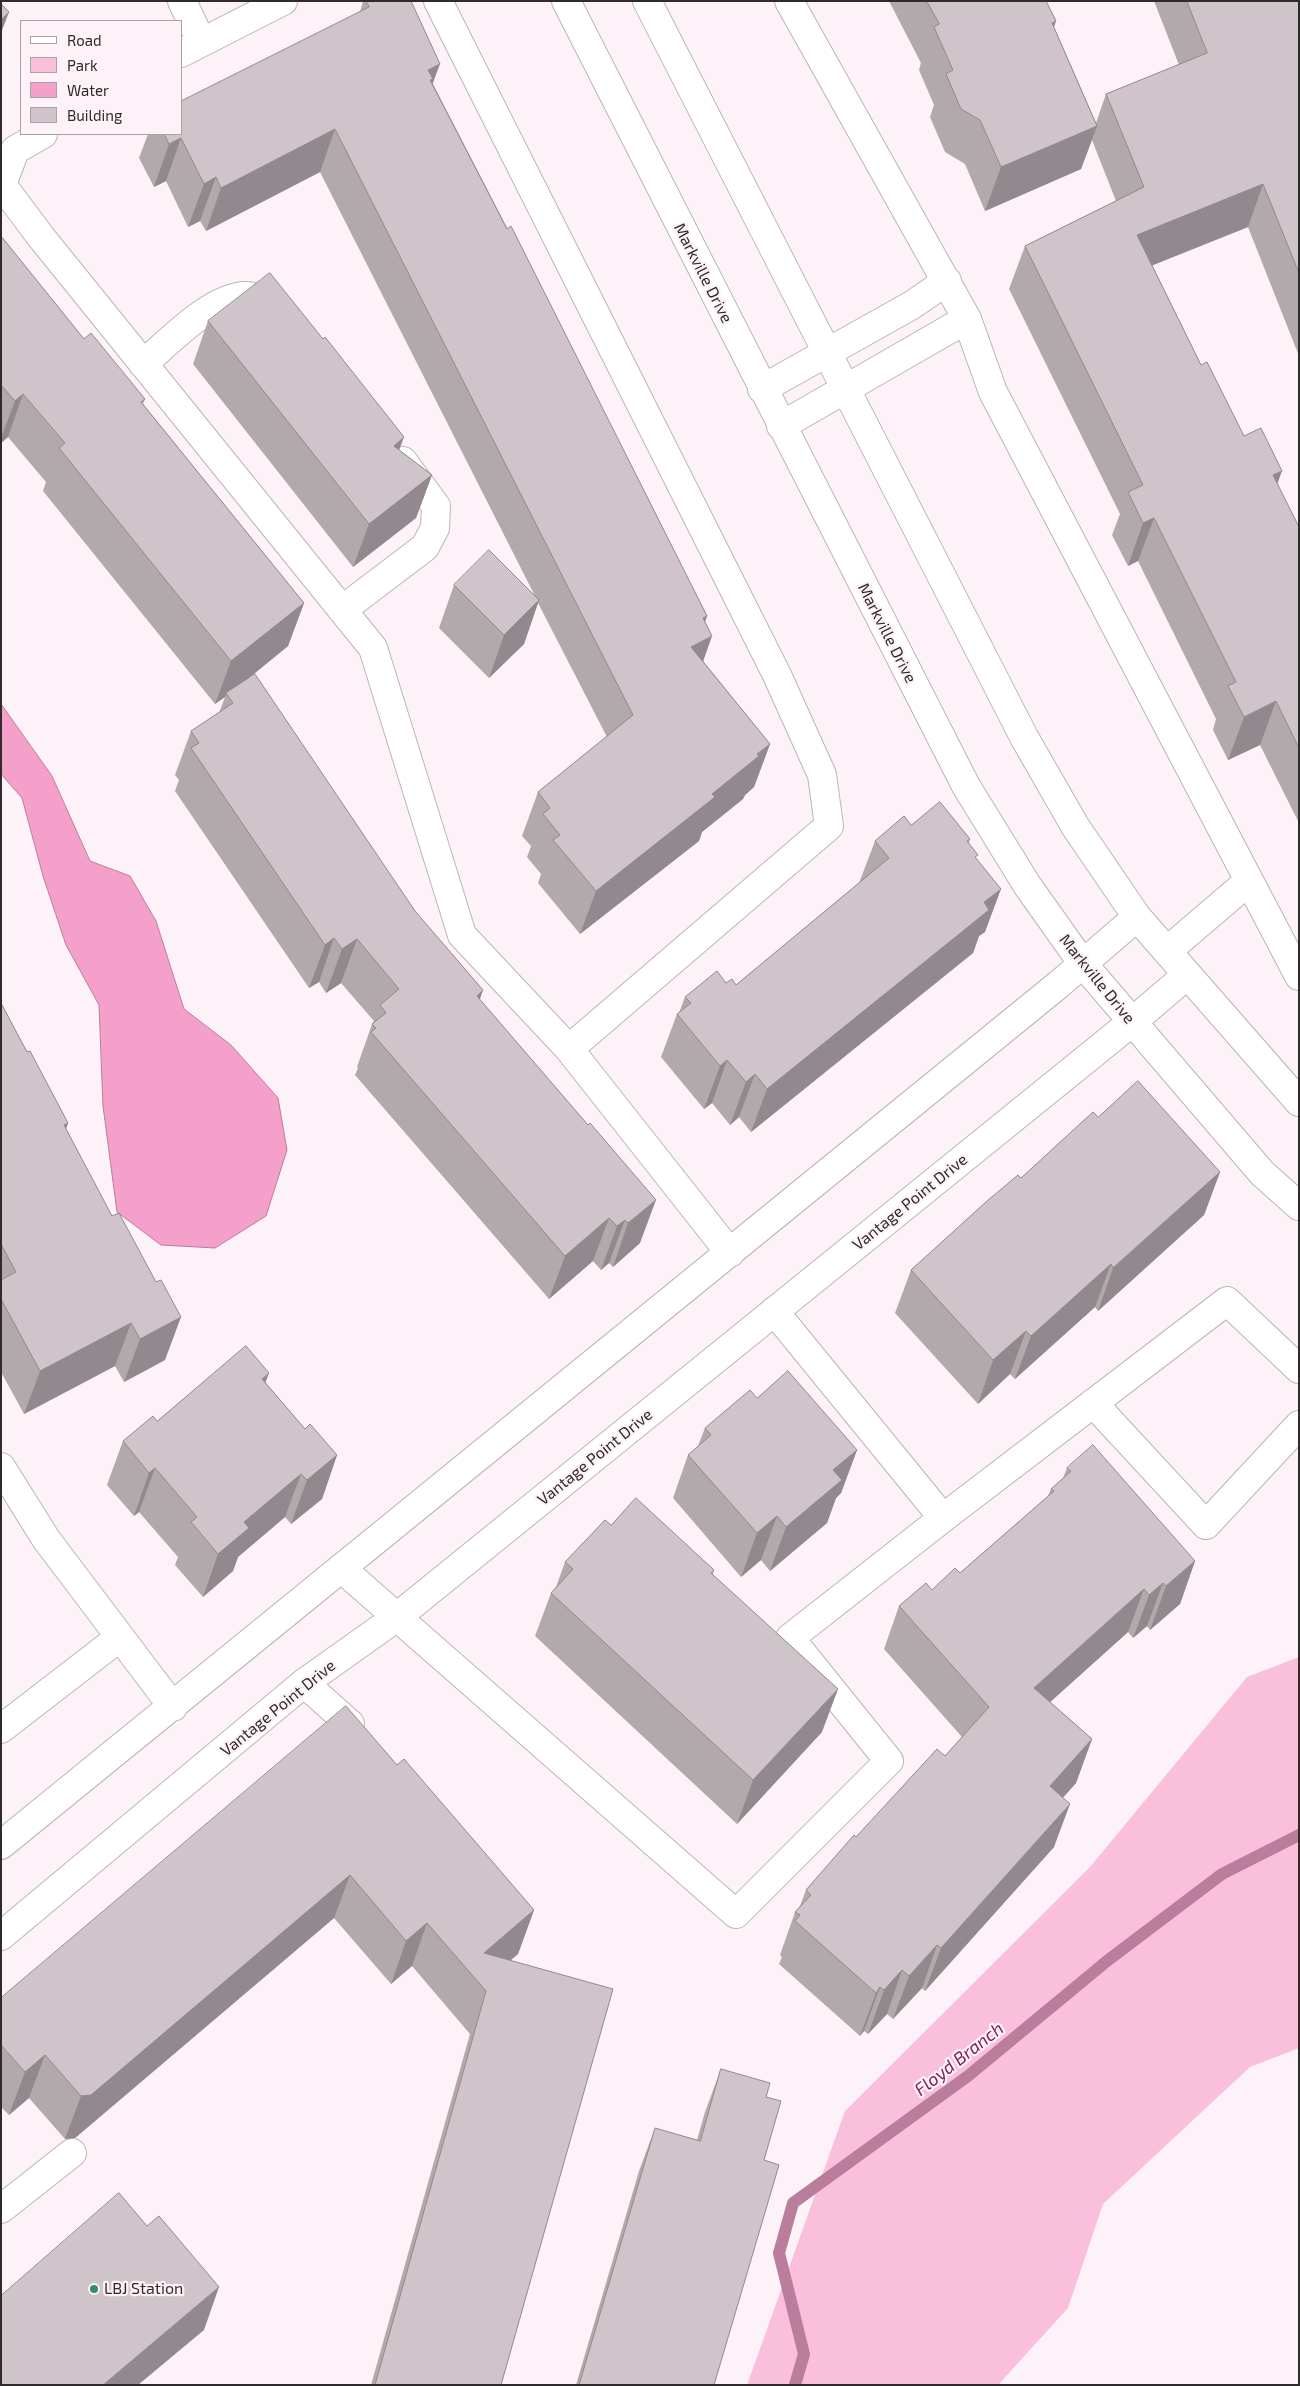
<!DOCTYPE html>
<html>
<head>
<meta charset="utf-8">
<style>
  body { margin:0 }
  #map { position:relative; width:1300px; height:2386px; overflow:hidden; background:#fdf2f7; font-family:"Exo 2",sans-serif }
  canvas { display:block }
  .frame { position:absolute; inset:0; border:2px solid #2f2b2d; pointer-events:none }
  .legend { position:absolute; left:20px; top:20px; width:162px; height:115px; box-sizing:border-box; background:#fdf2f7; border:1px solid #aba2a6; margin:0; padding:6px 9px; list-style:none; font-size:15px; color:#2f2b2d }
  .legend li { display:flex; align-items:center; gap:10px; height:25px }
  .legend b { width:25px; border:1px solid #aba2a6 }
</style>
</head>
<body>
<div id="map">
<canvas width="1300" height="2386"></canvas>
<div class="frame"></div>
<ul class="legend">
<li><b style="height:6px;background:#fff"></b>Road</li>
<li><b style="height:14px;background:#fabfdb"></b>Park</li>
<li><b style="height:14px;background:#f5a0ca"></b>Water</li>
<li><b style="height:14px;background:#cfc4c9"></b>Building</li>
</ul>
</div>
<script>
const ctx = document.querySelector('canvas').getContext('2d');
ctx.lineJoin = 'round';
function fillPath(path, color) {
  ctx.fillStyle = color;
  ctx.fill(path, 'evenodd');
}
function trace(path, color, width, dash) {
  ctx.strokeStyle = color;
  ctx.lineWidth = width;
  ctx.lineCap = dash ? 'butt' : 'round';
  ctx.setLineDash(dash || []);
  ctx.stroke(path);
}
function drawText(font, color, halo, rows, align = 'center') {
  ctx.font = font + ' "Exo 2",sans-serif';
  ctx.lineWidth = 4.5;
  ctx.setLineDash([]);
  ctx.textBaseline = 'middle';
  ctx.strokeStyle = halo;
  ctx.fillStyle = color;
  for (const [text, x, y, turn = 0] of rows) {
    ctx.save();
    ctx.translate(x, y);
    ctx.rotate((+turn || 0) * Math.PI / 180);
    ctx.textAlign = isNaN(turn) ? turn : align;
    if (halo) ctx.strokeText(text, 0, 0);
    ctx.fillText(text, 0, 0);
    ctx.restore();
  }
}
const green = new Path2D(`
  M 1299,1657 L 1299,2048 L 1250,2067 L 1103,2204 L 1068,2308 L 998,2385 L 747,2385 L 845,2111 L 1090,1867 L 1247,1677 Z`);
const water = new Path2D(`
  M 1,704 L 52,776 L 90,861 L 130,876 L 156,921 L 184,1009 L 231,1045 L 278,1098 L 287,1150 L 266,1216 L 215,1248 L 161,1245 L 117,1212 L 103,1106 L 99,1005 L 66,945 L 43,876 L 22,798 L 1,774 Z`);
const stream = new Path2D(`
  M 795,2385 L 804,2354 L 779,2253 L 793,2203 L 968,2076 L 1107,1961 L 1222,1874 L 1299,1835`);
const minor = new Path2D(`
  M 182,1 L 201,41
  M 566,1 L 966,786 L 1027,885 L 1083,964 L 1262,1173 L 1299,1206
  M 647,1 L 1024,737 L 1075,826 L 1137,917 L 1299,1102
  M 789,1 L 967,319 L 993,392 L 1299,976
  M 181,53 L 283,1
  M 43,134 L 15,150 L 2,185 L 41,237 L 373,648 L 462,935 L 569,1049 L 829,826 L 822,775 L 777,675 L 438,1
  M 143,364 C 168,343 213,295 247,296 C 254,296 265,303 272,306
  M 762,389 L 912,305 L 947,281
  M 781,426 L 967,319
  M 342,610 L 425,547 L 435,528 L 436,506 L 403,461
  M 1167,951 L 1249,881
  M 569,1049 L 730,1253
  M 774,1311 L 943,1518
  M 1093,1403 L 1206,1525 L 1299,1425
  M 1,1467 L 46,1539 L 173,1707
  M 341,1568 L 736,1914 L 889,1761 L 790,1638 L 943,1518 L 1227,1301 L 1299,1369
  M 304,1683 L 350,1724
  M 1,1729 L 120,1637
  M 1,1845 L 1058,985 L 1137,917
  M 1,1936 L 304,1683 L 397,1617 L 1132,1022 L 1187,975
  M 1,2209 L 72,2153`);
const wall = new Path2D(`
  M 363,1 L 411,1 L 433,84 L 707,616 L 705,622 L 703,661 L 770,744 L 754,787 L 745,795 L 743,799 L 702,832 L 699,841 L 580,934 L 538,883 L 541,874 L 527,857 L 531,846 L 522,836 L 538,792 L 607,737 L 538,603 L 524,644 L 489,678 L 439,628 L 454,585 L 535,596 L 320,172 L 206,231 L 200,221 L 188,227 L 166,181 L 154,187 L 139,158 L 148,134 L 181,134 L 360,12 Z
  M 889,1 L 1046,1 L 1056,21 L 1054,27 L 1096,123 L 1106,94 L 1179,65 L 1154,1 L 1299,1 L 1299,356 L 1248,227 L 1152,265 L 1201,365 L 1244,436 L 1277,484 L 1299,527 L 1299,823 L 1260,745 L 1228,760 L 1213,730 L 1216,719 L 1138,561 L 1128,566 L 1112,535 L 1120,514 L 1009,289 L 1025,246 L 1116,201 L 1092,140 L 1081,169 L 985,211 L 965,164 L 945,152 L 930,117 L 934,105 L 919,70 L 921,63 Z
  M 1,236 L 84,339 L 145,399 L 143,404 L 304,603 L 288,646 L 249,678 L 415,911 L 480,1000 L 588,1125 L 640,1243 L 613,1267 L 609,1263 L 601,1270 L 593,1261 L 549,1299 L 355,1075 L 358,1068 L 357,1067 L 372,1024 L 374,1021 L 341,983 L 326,993 L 319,982 L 309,988 L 175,791 L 179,780 L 175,775 L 191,731 L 219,713 L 225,697 L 215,704 L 43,491 L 46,482 L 8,437 L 1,443 Z
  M 208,321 L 323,339 L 399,450 L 432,475 L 416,518 L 353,567 L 193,364 Z
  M 911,825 L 970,839 L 969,843 L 976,859 L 985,932 L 979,936 L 973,953 L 751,1132 L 739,1117 L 730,1125 L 712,1103 L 704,1109 L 661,1057 L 677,1014 L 679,1013 L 685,997 L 726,983 L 736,985 L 859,883 L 875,841 Z
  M 1,1003 L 27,1052 L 68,1123 L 66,1129 L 165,1360 L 124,1382 L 115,1366 L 24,1414 L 1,1372 Z
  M 1098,1117 L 1220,1172 L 1204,1215 L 1098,1311 L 1095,1307 L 1015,1379 L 1010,1374 L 978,1404 L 895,1313 L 911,1270 L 1021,1178 Z
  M 266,1383 L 305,1429 L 337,1455 L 322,1499 L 291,1524 L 285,1517 L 238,1557 L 233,1571 L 203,1597 L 175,1565 L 178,1557 L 139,1512 L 134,1516 L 107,1485 L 123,1441 L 157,1421 Z
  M 757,1398 L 857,1450 L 841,1493 L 836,1498 L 827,1523 L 770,1571 L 761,1560 L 741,1577 L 673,1498 L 688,1455 L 698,1446 L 705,1428 Z
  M 1067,1468 L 1195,1561 L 1180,1604 L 1150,1630 L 1147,1626 L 1133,1638 L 1128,1632 L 1050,1702 L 1092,1739 L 1076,1783 L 1063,1798 L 1054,1847 L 925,1991 L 922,1988 L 893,2019 L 887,2014 L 868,2034 L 864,2031 L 860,2036 L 779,1964 L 782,1957 L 780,1955 L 795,1912 L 800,1906 L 806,1890 L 856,1837 L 945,1756 L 962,1737 L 884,1649 L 899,1606 L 932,1590 L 960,1573 L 1048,1496 L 1051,1489 L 1063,1478 Z
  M 611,1525 L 714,1570 L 713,1574 L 822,1732 L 737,1824 L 535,1636 L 551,1593 L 556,1587 L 565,1562 Z
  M 397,1765 L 534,1910 L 518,1954 L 511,1960 L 501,2385 L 371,2385 L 470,2034 L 412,1966 L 391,1984 L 334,1918 L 75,2138 L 65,2139 L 29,2098 L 9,2115 L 1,2107 L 1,1998 Z
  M 721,2069 L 766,2097 L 764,2160 L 714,2385 L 576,2385 L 639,2171 L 655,2128 L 697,2140 L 705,2112 Z`);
const shadedWall = new Path2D(`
  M 9,12 L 1,33 L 1,20 Z
  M 1056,21 L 1040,64 L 1052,23 Z
  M 440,64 L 424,107 L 428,70 Z
  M 1097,126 L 1081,169 L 985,211 L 1001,167 Z
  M 335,129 L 320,172 L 206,231 L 221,188 Z
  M 181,138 L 166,181 L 154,187 L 169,144 Z
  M 216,177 L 200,221 L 188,227 L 204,184 Z
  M 1263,184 L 1248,227 L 1121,278 L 1137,235 Z
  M 23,394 L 8,437 L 1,443 L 1,438 L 15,401 Z
  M 404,437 L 388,480 L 394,446 Z
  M 1282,471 L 1266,515 L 1273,475 Z
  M 432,475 L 416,518 L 353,567 L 369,524 Z
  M 1154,518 L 1138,561 L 1128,566 L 1143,523 Z
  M 539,600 L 524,644 L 489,678 L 504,635 Z
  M 304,603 L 288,646 L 228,695 L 226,693 L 225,697 L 215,704 L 231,661 Z
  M 707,616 L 697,644 L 712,636 L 697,679 L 691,647 L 703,618 Z
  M 1276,701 L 1260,745 L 1228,760 L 1244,717 Z
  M 770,744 L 754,787 L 745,795 L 743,799 L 702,832 L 699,841 L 580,934 L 596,891 L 712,794 Z
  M 1001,889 L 985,932 L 979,936 L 973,953 L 751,1132 L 767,1089 L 984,902 Z
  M 334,938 L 319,982 L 309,988 L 325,945 Z
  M 357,939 L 341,983 L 326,993 L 342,949 Z
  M 483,990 L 468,1034 L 477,996 Z
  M 727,1060 L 712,1103 L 704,1109 L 720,1066 Z
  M 755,1074 L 739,1117 L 730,1125 L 746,1082 Z
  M 68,1123 L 53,1166 L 64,1125 Z
  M 1220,1172 L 1204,1215 L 1098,1311 L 1113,1268 Z
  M 656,1200 L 640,1243 L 613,1267 L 628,1223 Z
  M 609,1218 L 593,1261 L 549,1299 L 565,1256 Z
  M 625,1220 L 609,1263 L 601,1270 L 617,1226 Z
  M 1111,1264 L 1095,1307 L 1015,1379 L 1031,1336 Z
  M 181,1317 L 165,1360 L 124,1382 L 140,1339 Z
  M 131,1323 L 115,1366 L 24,1414 L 40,1371 Z
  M 1026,1331 L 1010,1374 L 978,1404 L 993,1360 Z
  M 269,1373 L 253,1416 L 262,1379 Z
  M 857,1450 L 841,1493 L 836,1498 L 827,1523 L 770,1571 L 786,1527 L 833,1470 Z
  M 337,1455 L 322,1499 L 291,1524 L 307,1480 Z
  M 155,1468 L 139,1512 L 134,1516 L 149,1473 Z
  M 301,1474 L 285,1517 L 238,1557 L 233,1571 L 203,1597 L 218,1554 L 244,1522 Z
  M 777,1516 L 761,1560 L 741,1577 L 757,1533 Z
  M 1195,1561 L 1180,1604 L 1150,1630 L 1166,1586 Z
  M 1163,1583 L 1147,1626 L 1133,1638 L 1149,1595 Z
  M 1144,1589 L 1128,1632 L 1018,1731 L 1034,1688 Z
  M 838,1689 L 822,1732 L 737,1824 L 753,1780 Z
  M 1092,1739 L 1076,1783 L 1034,1829 L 1050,1786 Z
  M 1070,1804 L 1054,1847 L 925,1991 L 941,1948 Z
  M 350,1875 L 334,1918 L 75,2138 L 65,2139 L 81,2096 Z
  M 534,1910 L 518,1954 L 481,1985 L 484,1953 Z
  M 427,1923 L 412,1966 L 391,1984 L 406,1941 Z
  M 937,1945 L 922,1988 L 893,2019 L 909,1976 Z
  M 902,1970 L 887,2014 L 868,2034 L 884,1990 Z
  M 880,1987 L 864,2031 L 860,2036 L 876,1993 Z
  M 45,2055 L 29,2098 L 9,2115 L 25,2072 Z
  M 219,2287 L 204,2330 L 138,2385 L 103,2385 Z`);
const building = new Path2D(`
  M 366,1 L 411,1 L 440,64 L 428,70 L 433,79 L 430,80 L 507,229 L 511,226 L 707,616 L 703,618 L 712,636 L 691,647 L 770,744 L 757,754 L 759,756 L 712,794 L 715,797 L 596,891 L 553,840 L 560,835 L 543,814 L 550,808 L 538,792 L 633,715 L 335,129 L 221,188 L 216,177 L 204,184 L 181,138 L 169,144 L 164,134 L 181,134 L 181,101 L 369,7 Z
  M 927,1 L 1046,1 L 1056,21 L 1052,23 L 1097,126 L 1001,167 L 980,120 L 961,109 L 946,74 L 953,70 L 934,27 L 939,24 Z
  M 1187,1 L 1299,1 L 1299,273 L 1263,184 L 1137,235 L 1201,365 L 1207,362 L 1244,436 L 1261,428 L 1282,471 L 1273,475 L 1299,527 L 1299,748 L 1276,701 L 1244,717 L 1228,686 L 1236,682 L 1154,518 L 1143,523 L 1128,492 L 1143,485 L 1025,246 L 1144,187 L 1106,94 L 1207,53 Z
  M 1,4 L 9,12 L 1,20 Z
  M 1,236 L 84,339 L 91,333 L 145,399 L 141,402 L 304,603 L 231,661 L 59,448 L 65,443 L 23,394 L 15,401 L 1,385 Z
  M 270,273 L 323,339 L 325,337 L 404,437 L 394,446 L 432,475 L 369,524 L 208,321 Z
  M 489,550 L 539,600 L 504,635 L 454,585 Z
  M 255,674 L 415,911 L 483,990 L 477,996 L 588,1125 L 590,1123 L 656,1200 L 628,1223 L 625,1220 L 617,1226 L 609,1218 L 565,1256 L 371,1032 L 376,1028 L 372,1024 L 386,1013 L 380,1005 L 399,989 L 357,939 L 342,949 L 334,938 L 325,945 L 191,748 L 199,743 L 191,731 L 233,703 L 226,693 Z
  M 940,802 L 970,839 L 967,841 L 978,855 L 975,857 L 1001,889 L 984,902 L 989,910 L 767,1089 L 755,1074 L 746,1082 L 727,1060 L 720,1066 L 677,1014 L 691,1003 L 685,997 L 717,971 L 726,983 L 732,979 L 736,985 L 889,858 L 875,841 L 904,816 L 911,825 Z
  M 1,1003 L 27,1052 L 30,1051 L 68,1123 L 64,1125 L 112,1216 L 119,1213 L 156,1282 L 161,1280 L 181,1317 L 140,1339 L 131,1323 L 40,1371 L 1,1299 L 1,1280 L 16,1272 L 1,1244 Z
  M 1138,1081 L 1220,1172 L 1113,1268 L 1111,1264 L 1031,1336 L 1026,1331 L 993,1360 L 911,1270 L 987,1201 L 1018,1175 L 1021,1178 L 1093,1112 L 1098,1117 Z
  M 246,1346 L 269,1373 L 262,1379 L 305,1429 L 310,1424 L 337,1455 L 307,1480 L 301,1474 L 244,1522 L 249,1528 L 218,1554 L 191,1522 L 197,1517 L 155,1468 L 149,1473 L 123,1441 L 153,1416 L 157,1421 Z
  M 788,1371 L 857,1450 L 833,1470 L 842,1480 L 786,1527 L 777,1516 L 757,1533 L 688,1455 L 711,1435 L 705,1428 L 750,1390 L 757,1398 Z
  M 1093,1445 L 1195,1561 L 1166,1586 L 1163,1583 L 1149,1595 L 1144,1589 L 1034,1688 L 1092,1739 L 1050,1786 L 1070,1804 L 941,1948 L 937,1945 L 909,1976 L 902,1970 L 884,1990 L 880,1987 L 876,1993 L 795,1921 L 800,1915 L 795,1912 L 811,1895 L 806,1890 L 854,1835 L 856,1837 L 937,1749 L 945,1756 L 989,1707 L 899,1606 L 926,1583 L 932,1590 L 955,1568 L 960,1573 L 1054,1491 L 1051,1489 L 1071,1471 L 1067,1468 Z
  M 636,1498 L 714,1570 L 711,1573 L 838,1689 L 753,1780 L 551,1593 L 573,1569 L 565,1562 L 605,1520 L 611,1525 Z
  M 346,1706 L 397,1765 L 404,1759 L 534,1910 L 484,1953 L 613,1989 L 501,2385 L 375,2385 L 486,1991 L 427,1923 L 406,1941 L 350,1875 L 91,2095 L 81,2096 L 45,2055 L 25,2072 L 1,2045 L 1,1998 Z
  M 721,2069 L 770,2083 L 766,2097 L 781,2101 L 764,2160 L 779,2165 L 714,2385 L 579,2385 L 655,2128 L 700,2141 Z
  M 119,2193 L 147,2226 L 159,2216 L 219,2287 L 103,2385 L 1,2385 L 1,2296 Z`);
const markers = [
  [94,2289,5,"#2d906b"]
];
const streetNames = [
  ["Markville Drive",703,273,63],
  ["Markville Drive",887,633,63],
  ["Markville Drive",1097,979,51],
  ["Vantage Point Drive",910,1202,-39],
  ["Vantage Point Drive",595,1457,-39],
  ["Vantage Point Drive",278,1708,-39]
];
const poiNames = [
  ["LBJ Station",104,2289]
];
const waterNames = [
  ["Floyd Branch",959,2059,-38]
];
fillPath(green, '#fabfdb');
fillPath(water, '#f5a0ca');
trace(water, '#ba7d9b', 1);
trace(stream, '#ba7d9b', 12);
trace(minor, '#beb3b8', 30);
trace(minor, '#fff', 28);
fillPath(wall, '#b2a9ad');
fillPath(shadedWall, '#91898d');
fillPath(building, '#cfc4c9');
trace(building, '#91898d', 1);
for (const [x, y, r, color] of markers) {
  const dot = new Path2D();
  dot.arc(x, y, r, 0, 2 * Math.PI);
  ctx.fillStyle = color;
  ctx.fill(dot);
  trace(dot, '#fdf2f7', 2);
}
drawText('16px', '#2f2b2d', '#fdf2f7', streetNames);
drawText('16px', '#2f2b2d', '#fdf2f7', poiNames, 'left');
drawText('italic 18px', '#801f58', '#fdf2f7', waterNames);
</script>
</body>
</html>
